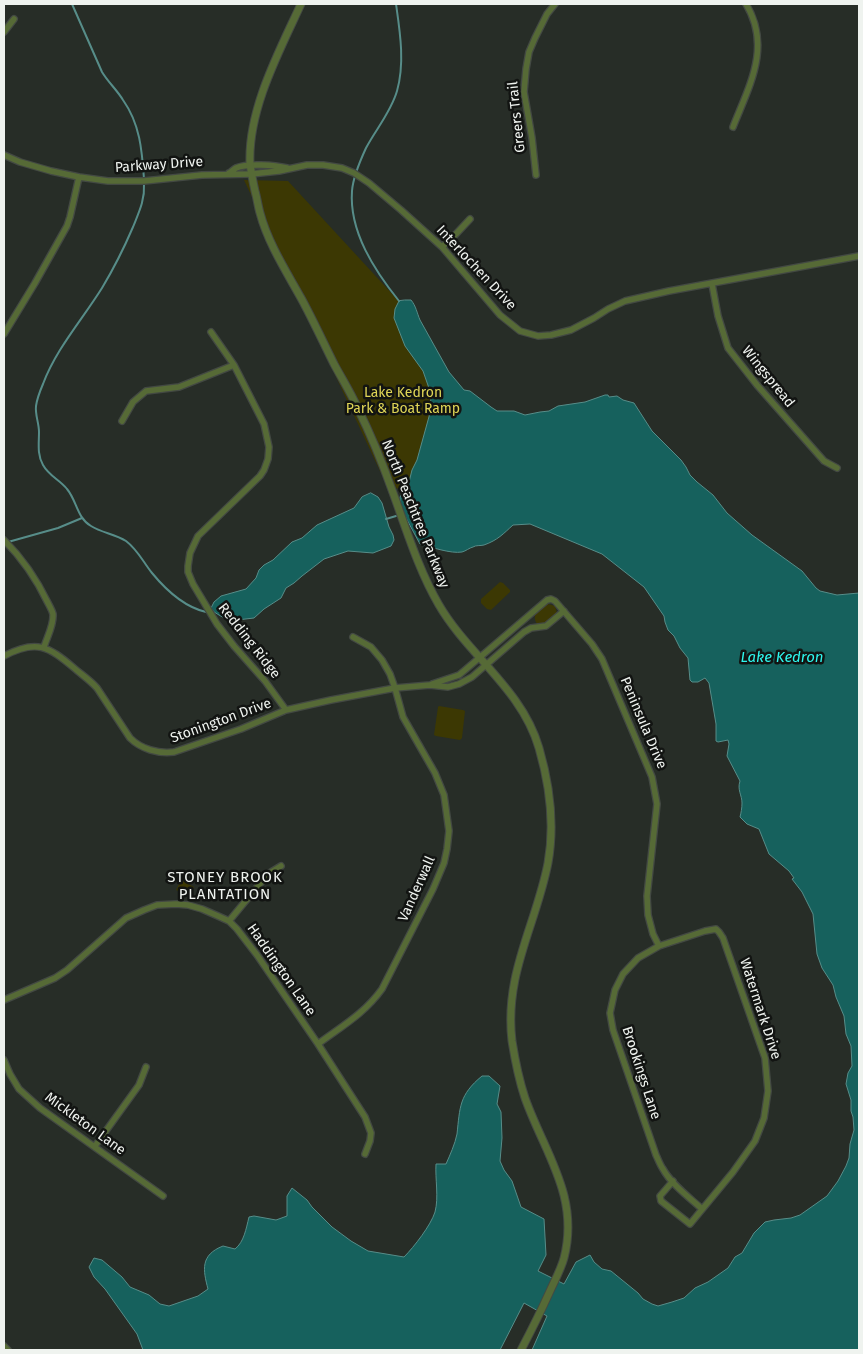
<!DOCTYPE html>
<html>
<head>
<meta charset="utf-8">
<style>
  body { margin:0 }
  #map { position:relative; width:863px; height:1354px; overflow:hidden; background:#272d27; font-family:"Fira Sans",sans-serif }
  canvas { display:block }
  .frame { position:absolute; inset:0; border:5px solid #eff3ef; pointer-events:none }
</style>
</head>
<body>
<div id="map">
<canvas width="863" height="1354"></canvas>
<div class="frame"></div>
</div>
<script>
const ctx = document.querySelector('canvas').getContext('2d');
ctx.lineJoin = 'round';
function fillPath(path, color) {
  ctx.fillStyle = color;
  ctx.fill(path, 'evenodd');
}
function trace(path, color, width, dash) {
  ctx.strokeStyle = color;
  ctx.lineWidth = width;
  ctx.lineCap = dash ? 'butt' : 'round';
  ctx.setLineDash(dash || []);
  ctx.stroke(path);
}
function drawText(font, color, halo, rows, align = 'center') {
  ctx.font = font + ' "Fira Sans",sans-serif';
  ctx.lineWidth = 5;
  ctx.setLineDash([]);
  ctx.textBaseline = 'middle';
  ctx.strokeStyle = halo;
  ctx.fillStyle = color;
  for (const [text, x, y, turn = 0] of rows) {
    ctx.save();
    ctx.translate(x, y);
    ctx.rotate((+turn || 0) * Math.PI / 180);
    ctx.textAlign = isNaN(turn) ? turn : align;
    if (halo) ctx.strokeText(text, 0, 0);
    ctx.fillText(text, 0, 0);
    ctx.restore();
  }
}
const green = new Path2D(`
  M 244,180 L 288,181 L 407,310 L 453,383 L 414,495 L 386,484 Z
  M 500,582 L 503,583 L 510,590 L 510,592 L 491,610 L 487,609 L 481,603 L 481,599 Z
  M 548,604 L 555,606 L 557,613 L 548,624 L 538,625 C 530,615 539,608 548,604 Z
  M 439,706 L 463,710 L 465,711 L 462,738 L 460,740 L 436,736 L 434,735 L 438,707 Z
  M 181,880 L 194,887 L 190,896 L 176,890 Z`);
const water = new Path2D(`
  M 405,300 L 411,300 C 416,306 417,313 420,320 L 449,372 L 464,390 L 470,391 L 491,407 L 497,411 L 514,411 L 525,415 L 540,412 L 549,411 L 558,406 L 585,402 L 605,395 L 608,395 L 609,397 L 617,396 L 623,400 L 634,403 L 652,431 L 681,460 L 686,467 L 690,475 L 697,482 L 713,495 L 727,513 L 752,535 L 802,571 L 816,588 L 820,591 L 837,595 L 859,593 L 859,1350 L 532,1350 L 547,1316 L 524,1303 L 500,1350 L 143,1350 L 137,1334 L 105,1289 L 94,1277 L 89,1267 L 94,1258 L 102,1260 L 122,1277 L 130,1287 L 149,1295 L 160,1304 L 169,1306 L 198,1296 L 208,1289 C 203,1270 200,1255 223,1246 L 235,1249 C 244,1242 246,1229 249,1217 L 254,1216 L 276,1220 L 287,1216 L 287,1196 L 292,1188 L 307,1200 L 312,1207 L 332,1227 L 351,1241 L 368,1251 L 404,1257 C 414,1247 431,1225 435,1212 C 439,1197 435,1179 436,1164 L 446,1164 C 450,1155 455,1144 457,1134 C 460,1107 459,1095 482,1076 L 489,1076 L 500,1086 L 497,1104 L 501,1112 L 502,1138 L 500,1161 L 504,1170 L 512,1181 L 521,1207 L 544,1219 L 546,1255 L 538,1271 L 564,1284 L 576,1262 L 590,1255 L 594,1262 L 602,1269 L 611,1271 L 638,1293 L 643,1299 L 652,1304 L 658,1306 L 672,1302 L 684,1298 L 695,1288 L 708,1282 L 728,1268 L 735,1257 L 742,1253 L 754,1233 L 765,1222 L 774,1220 L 791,1218 L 800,1215 L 827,1196 L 838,1181 L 846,1166 L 849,1158 L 850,1144 L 854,1130 L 853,1117 L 851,1111 L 851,1100 L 846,1084 L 848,1073 L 852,1066 L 851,1046 L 846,1034 L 844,1016 L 836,997 L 833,985 L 822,968 L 817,954 L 813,914 L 802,892 L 792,879 L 794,878 L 789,871 L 769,854 L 759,829 L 747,824 L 740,817 C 741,813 742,808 742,803 C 742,795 737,790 740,781 L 727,756 L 729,744 L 728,740 L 718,742 L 716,741 L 716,724 L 709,683 L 705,678 L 698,682 L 692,682 L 690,680 L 688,658 L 680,648 L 674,636 L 668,630 L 665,622 L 664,616 L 644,587 L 602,554 L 530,524 L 513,525 C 503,534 498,540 484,545 C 480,546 476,545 473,547 C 469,548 466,551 462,552 C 451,554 431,547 420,544 L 400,507 L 400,497 L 409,482 L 412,470 L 417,460 L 430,413 L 431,394 L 423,371 L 405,346 L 394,318 L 395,309 L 399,301 Z
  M 371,493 L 378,497 L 382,503 L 389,527 L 393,535 L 394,540 L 391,546 L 373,553 L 348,551 L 324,559 L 302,576 L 294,583 L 286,588 L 281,598 L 264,609 L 254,618 L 237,620 L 224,618 L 214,612 L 211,608 L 214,602 L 221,596 L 246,589 L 256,578 L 259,570 L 264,565 L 273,560 L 292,542 L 302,538 L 317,525 L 354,508 L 362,497 Z`);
const stream = new Path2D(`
  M 72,4 L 102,72 C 108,82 117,90 123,100 C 140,124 142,150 144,179
  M 396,4 C 400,32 405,63 397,91 C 391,112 376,129 366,148 C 360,161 353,177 352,191 C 349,232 375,271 399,301
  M 144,184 C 145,200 139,212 133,227 C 124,248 114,268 102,288 C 82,320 56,349 43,384 C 40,391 37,399 36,406 C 35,415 39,423 39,432 C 39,443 37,455 43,465 C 49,476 60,480 67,489 C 77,501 77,518 91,526 C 102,533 115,534 126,541 C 138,550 143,562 152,573 C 166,590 184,607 206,612
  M 386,519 L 396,516
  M 8,542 L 58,528 L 82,518`);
const minor = new Path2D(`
  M 4,32 L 14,19
  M 733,127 C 749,86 772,47 746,4
  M 4,155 L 20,162 L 51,171 L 79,177 L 108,181 L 144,181 L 202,175 L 251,174 L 279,171 L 307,165 L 323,165 L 342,168 L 354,173 L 369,183 L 401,210 L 442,247 L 500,315 L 520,331 L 538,336 L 551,335 L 571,330 L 594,318 L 608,309 L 625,301 L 669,291 L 859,256
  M 229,173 C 230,173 234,169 236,168 C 247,163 275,165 287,168
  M 536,175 L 532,138 L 524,92 L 526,69 L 529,52 L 535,38 L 547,14 L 555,4
  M 442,247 L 456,234 L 470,219
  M 712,284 L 718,316 L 728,348 L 757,385 L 824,461 L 837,468
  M 211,332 L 234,365 L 264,424 L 269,447 L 268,459 L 264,470 L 260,476 L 198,536 L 190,553 L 188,566 L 188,572 L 193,584 L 217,624 L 234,646 L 265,681 L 286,710
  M 4,334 L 35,283 L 67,226 L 70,217 L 79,177
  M 122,421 L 133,402 L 146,391 L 179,387 L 234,365
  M 4,540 C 22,558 37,580 48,603 C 50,607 52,610 53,614 C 54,625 47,637 44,647
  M 4,656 C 36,639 48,646 74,668 C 82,675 90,680 97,688 L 130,738 C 141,749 158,754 174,752 L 241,729 L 286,710 L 331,700 L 395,688 L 430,685 L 448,687 L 459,684 L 472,677 L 524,632 L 531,628 L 546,626 L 564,611
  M 432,684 L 459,675 L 465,670 L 547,600 L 551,599 L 555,601 L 592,644 L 602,659 L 652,777 L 657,804 L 647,896 L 648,915 L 653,934 L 659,946
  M 229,921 L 268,874 L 281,866
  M 4,1000 L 55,978 L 67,970 L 126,918 L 144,910 L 157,905 L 176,904 L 188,905 L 202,909 L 218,916 L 229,921 L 237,929 L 257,955 L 318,1044 L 365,1117 L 371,1133 L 370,1141 L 365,1154
  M 318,1044 C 342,1026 364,1014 382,989 L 433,889 L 444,863 L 447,849 L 449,831 L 444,795 L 435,773 L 403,717 L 395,688 L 390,674 L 382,660 L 371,647 L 353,637
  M 4,1060 L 10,1074 L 19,1089 L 40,1108 L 163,1196
  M 95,1146 L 139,1085 L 146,1067
  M 673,1181 L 660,1196 L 661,1201 L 690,1224 L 733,1172 L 755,1141 L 764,1118 L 768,1091 L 765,1058 L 723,938 L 719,932 L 716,929 L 705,931 L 659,946 L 638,958 L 623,974 L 615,990 L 610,1013 L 613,1030 L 656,1155 C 658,1159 660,1165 663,1169 C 671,1184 690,1198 702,1209
  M 4,1346 L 8,1350`);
const tertiary = new Path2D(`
  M 301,4 C 279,52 248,109 250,163 C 251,172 253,182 255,191 C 257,198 258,206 260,213 C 268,243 286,271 301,298 C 313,320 323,342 334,364 C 342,379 351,393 358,409 C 371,435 382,462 392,490 C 406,528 418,569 439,605 C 468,655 522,689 539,748 C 550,786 555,824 548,863 C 536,925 504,974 512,1041 C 515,1060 519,1080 525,1098 C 544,1152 580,1196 564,1258 C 561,1269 555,1280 550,1291 C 541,1311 531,1331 521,1350`);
const streetNames = [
  ["Greers Trail",517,117,-96],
  ["Parkway Drive",159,165,-4],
  ["Interlochen Drive",476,268,47],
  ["Wingspread",768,377,51],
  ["North Peachtree Parkway",415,514,68],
  ["Redding Ridge",249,641,52],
  ["Stonington Drive",221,721,-20],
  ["Peninsula Drive",643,723,67],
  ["Vanderwall",417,889,-66],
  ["Haddington Lane",281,970,55],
  ["Watermark Drive",760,1009,72],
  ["Brookings Lane",641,1073,72],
  ["Mickleton Lane",85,1124,36]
];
const parkNames = [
  ["Lake Kedron",403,393],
  ["Park & Boat Ramp",403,409]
];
const waterNames = [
  ["Lake Kedron",782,658]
];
const neighbourhoodNames = [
  ["STONEY BROOK",225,878],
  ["PLANTATION",225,895]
];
fillPath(green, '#3c3803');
fillPath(water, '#16615d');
trace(water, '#578d89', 1);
trace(stream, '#578d89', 2);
trace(minor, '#434943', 8);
trace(tertiary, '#434943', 9);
trace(minor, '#566a36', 5.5);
trace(tertiary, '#566a36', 7);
drawText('14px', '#eff3ef', '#121412', streetNames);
drawText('14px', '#dfd556', '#121412', parkNames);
drawText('italic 15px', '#2ef8ef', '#121412', waterNames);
ctx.letterSpacing = '1px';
drawText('15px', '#eff3ef', '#121412', neighbourhoodNames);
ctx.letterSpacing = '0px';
</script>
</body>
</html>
